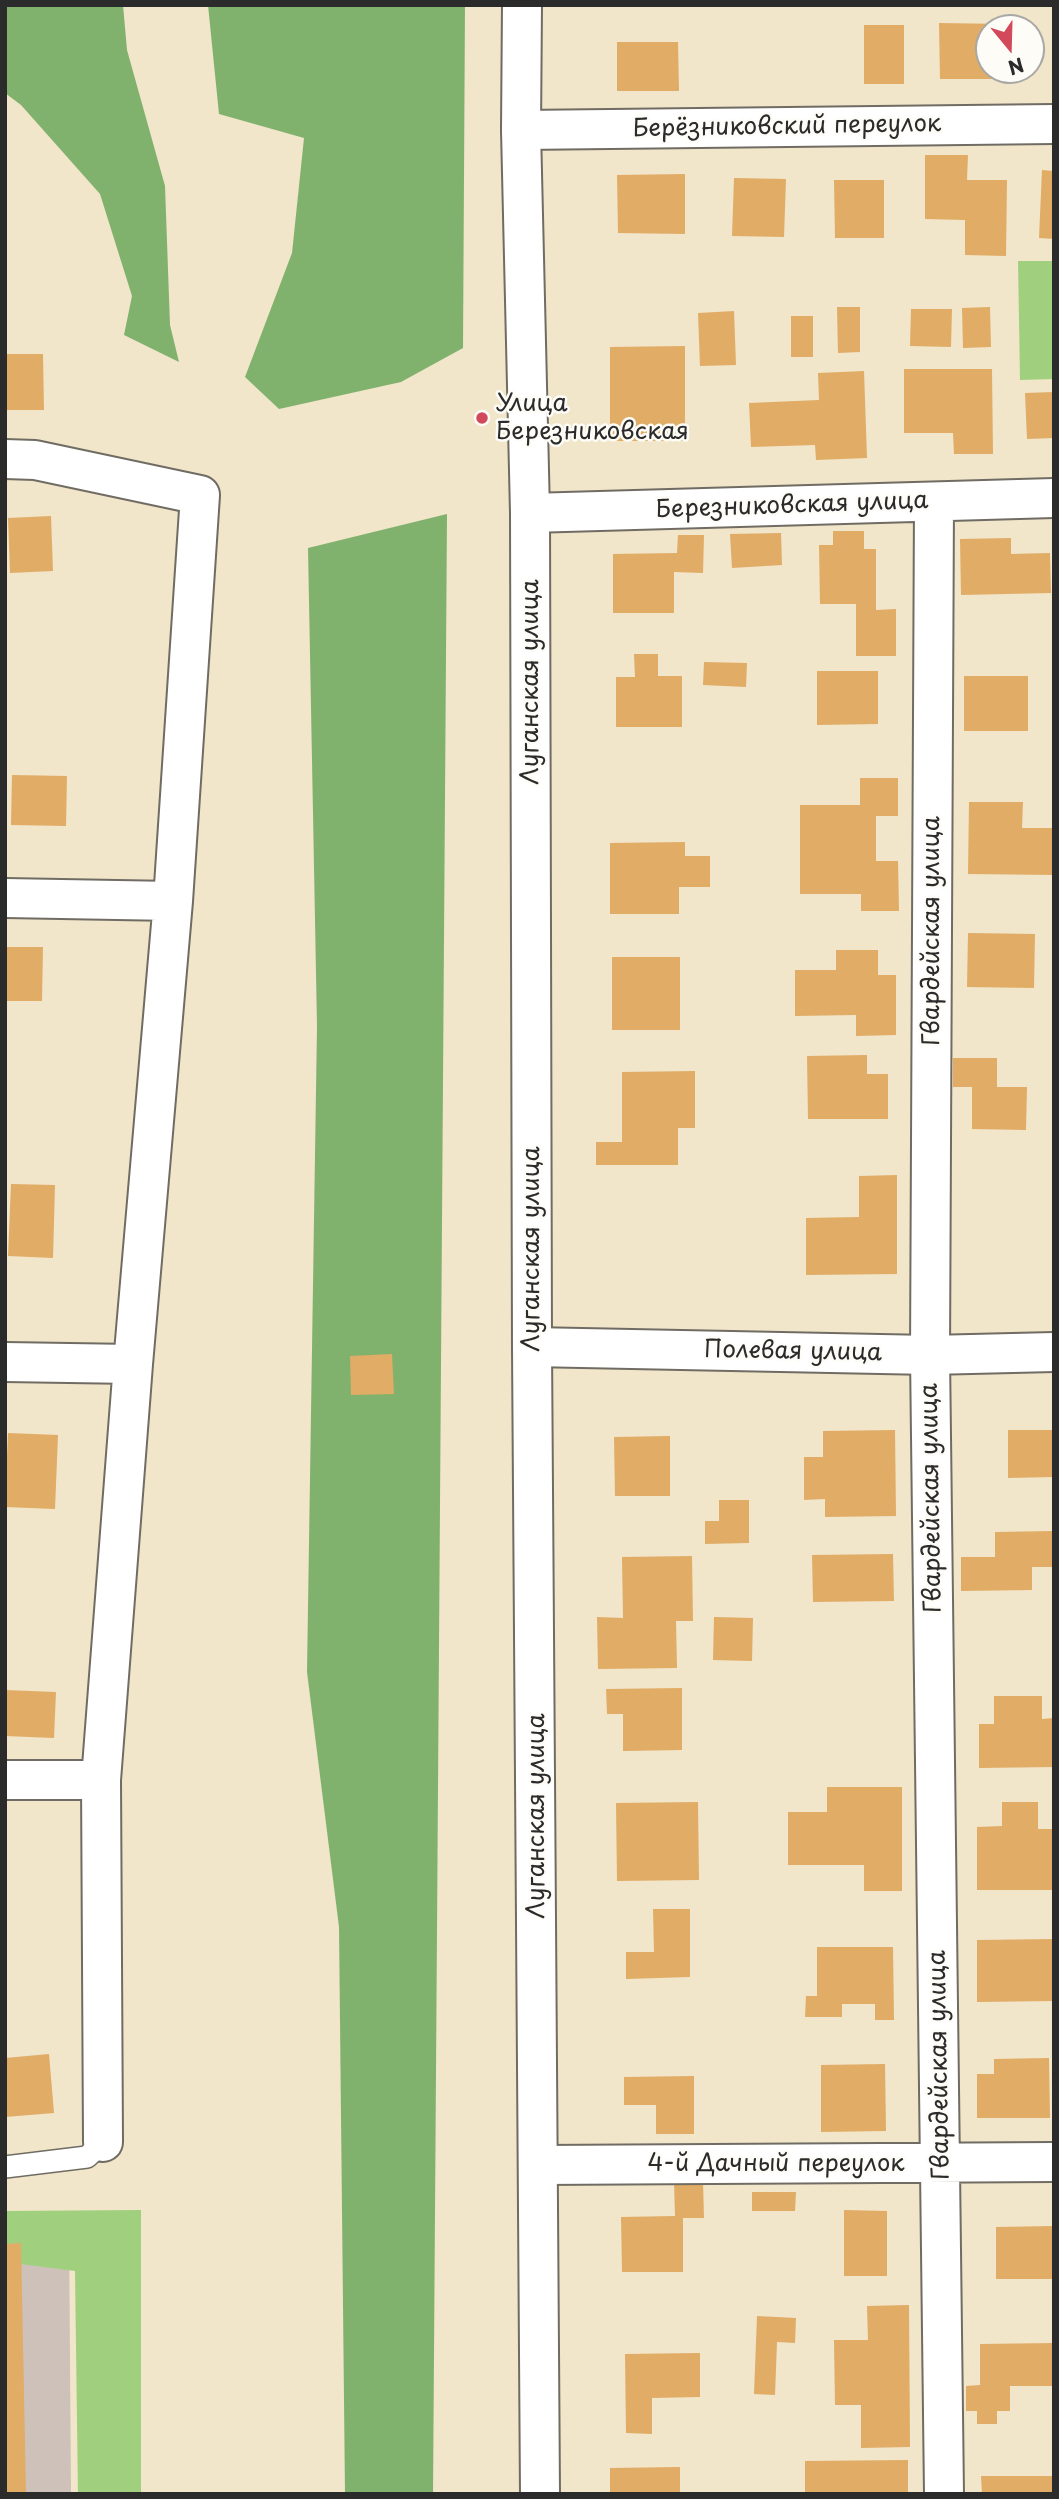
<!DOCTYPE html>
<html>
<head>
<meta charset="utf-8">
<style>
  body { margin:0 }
  #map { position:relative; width:1059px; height:2499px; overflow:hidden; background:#f1e5ca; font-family:"Playpen Sans",sans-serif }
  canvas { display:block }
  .frame { position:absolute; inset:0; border:7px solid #2b2b2b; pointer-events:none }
  .north { position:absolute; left:975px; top:14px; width:70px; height:70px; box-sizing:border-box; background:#fdfcf7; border:2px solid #a9a8a5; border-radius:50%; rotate:161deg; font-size:19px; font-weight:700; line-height:28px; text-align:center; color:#2b2b2b }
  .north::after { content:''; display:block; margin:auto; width:24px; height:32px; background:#d1495b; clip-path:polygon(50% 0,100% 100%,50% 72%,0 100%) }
</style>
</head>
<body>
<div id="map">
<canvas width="1059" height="2499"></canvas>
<div class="frame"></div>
<div class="north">N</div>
</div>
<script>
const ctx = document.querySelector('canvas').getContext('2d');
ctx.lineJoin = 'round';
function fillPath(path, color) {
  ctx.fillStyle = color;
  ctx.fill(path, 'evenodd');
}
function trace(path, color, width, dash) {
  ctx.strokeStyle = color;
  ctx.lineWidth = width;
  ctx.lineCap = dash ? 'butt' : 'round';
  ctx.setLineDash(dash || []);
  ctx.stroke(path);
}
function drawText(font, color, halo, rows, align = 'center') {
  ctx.font = font + ' "Playpen Sans",sans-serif';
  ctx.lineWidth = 5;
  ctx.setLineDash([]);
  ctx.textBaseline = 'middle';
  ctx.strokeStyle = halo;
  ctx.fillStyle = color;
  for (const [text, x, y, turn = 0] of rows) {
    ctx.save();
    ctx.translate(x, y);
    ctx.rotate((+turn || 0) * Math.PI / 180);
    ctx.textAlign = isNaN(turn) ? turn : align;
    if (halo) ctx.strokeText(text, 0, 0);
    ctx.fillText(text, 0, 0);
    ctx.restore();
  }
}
const industrial = new Path2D(`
  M 5,2225 L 69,2225 L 71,2494 L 5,2494 Z`);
const green = new Path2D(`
  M 1018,261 L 1054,261 L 1054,379 L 1020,380 Z
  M 141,2210 L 141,2494 L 78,2494 L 75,2271 L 5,2262 L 5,2211 Z`);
const forest = new Path2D(`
  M 5,5 L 123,5 L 127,50 L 165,186 L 170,325 L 179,362 L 124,335 L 132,296 L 100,194 L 21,105 L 5,93 Z
  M 208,5 L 465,5 L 463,348 L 401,382 L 279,409 L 245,377 L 292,253 L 304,138 L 219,114 Z
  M 447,514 L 433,2494 L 345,2494 L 339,1927 L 307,1672 L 317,1026 L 308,548 Z`);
const building = new Path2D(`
  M 939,23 L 1007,24 L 1007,28 L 989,28 L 989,70 L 1007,70 L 1007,79 L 940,79 Z
  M 864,25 L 904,25 L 904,84 L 864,84 Z
  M 617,42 L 678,42 L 679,91 L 617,91 Z
  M 925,155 L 968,155 L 967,180 L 1007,180 L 1006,256 L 965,255 L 965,220 L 925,219 Z
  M 1042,170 L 1054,171 L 1054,239 L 1039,238 Z
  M 685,174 L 685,234 L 618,233 L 617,175 Z
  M 734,178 L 786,179 L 784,237 L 732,236 Z
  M 834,180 L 884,180 L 884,238 L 835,238 Z
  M 837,307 L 860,307 L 860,352 L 838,353 Z
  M 990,307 L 991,347 L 963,348 L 962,308 Z
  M 911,309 L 952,309 L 951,347 L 910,346 Z
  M 734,311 L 736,365 L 700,366 L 698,313 Z
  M 791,316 L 813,316 L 813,357 L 791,357 Z
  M 685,346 L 685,441 L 610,441 L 610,347 Z
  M 5,354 L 43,354 L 44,410 L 5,410 Z
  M 904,369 L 992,369 L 993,454 L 954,454 L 953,433 L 904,433 Z
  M 864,371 L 867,458 L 816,460 L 815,445 L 751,447 L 749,403 L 819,400 L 818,373 Z
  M 1054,392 L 1054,438 L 1027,439 L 1025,393 Z
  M 51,516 L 53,571 L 10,573 L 8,518 Z
  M 833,531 L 864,531 L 864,549 L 876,549 L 876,610 L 896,609 L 896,656 L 856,656 L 856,604 L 820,604 L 819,545 L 833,545 Z
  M 781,533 L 782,565 L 732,568 L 730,534 Z
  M 678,535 L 704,535 L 703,573 L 674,572 L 674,613 L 613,613 L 613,554 L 677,553 Z
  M 1011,538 L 1011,554 L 1050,553 L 1051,593 L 961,595 L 960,539 Z
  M 634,654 L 658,654 L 658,676 L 682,676 L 682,727 L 616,727 L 616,677 L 635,677 Z
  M 704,662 L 747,663 L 746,687 L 703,685 Z
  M 817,671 L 878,671 L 878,724 L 817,725 Z
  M 964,676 L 1028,676 L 1028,731 L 964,731 Z
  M 12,775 L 67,776 L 66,826 L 11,825 Z
  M 860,778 L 898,778 L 898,816 L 876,816 L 876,861 L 898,861 L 899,911 L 861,911 L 861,894 L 800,894 L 800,805 L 860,805 Z
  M 969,802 L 1023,802 L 1022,828 L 1054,828 L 1054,875 L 968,874 Z
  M 685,842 L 685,856 L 710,856 L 710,887 L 679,887 L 679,914 L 610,914 L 610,843 Z
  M 968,933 L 1035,934 L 1034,988 L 967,987 Z
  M 5,947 L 43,947 L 42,1001 L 5,1001 Z
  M 836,950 L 878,950 L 878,975 L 896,975 L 896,1035 L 856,1036 L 856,1015 L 795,1016 L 795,970 L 836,970 Z
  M 612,957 L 680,957 L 680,1030 L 612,1030 Z
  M 867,1055 L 867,1074 L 888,1074 L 888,1119 L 808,1119 L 807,1056 Z
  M 953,1058 L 997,1058 L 997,1087 L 1027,1087 L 1026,1130 L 972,1129 L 972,1087 L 953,1087 Z
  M 695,1071 L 695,1128 L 678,1128 L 678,1165 L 596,1165 L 596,1142 L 622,1142 L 622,1072 Z
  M 897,1175 L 897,1274 L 806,1275 L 806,1218 L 859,1217 L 859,1176 Z
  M 11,1184 L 55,1185 L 53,1258 L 8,1256 Z
  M 392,1354 L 394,1394 L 351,1395 L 350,1356 Z
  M 895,1430 L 896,1516 L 825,1517 L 825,1499 L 804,1500 L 804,1457 L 823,1457 L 823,1431 Z
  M 1008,1430 L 1054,1430 L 1054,1477 L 1008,1478 Z
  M 8,1433 L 58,1435 L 55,1509 L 5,1507 Z
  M 670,1436 L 670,1496 L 615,1496 L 614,1437 Z
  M 719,1500 L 749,1500 L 749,1543 L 705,1544 L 705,1521 L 719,1521 Z
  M 1054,1531 L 1054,1567 L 1032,1567 L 1032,1590 L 961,1591 L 961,1557 L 995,1557 L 995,1532 Z
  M 893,1554 L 894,1601 L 813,1602 L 812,1555 Z
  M 692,1556 L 693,1621 L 676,1621 L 677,1668 L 598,1669 L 597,1617 L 623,1618 L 622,1557 Z
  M 714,1617 L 753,1618 L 752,1661 L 713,1660 Z
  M 682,1688 L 682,1750 L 623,1751 L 623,1714 L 607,1714 L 606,1689 Z
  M 5,1690 L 56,1692 L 54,1738 L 5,1736 Z
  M 994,1696 L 1042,1696 L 1042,1719 L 1054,1718 L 1054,1767 L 979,1768 L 979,1724 L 994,1724 Z
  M 827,1787 L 902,1787 L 902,1891 L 864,1891 L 864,1865 L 788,1865 L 788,1812 L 827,1812 Z
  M 698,1802 L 699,1880 L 617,1881 L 616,1803 Z
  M 1002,1802 L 1038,1802 L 1038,1829 L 1054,1829 L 1054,1890 L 977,1890 L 977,1827 L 1002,1826 Z
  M 653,1909 L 690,1909 L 690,1977 L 626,1979 L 626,1952 L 654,1952 Z
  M 1054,1939 L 1054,2001 L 977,2002 L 977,1940 Z
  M 817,1947 L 893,1947 L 894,2020 L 875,2020 L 875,2004 L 842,2004 L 842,2017 L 805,2017 L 806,1996 L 817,1996 Z
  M 49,2054 L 54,2113 L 5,2117 L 5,2058 Z
  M 1049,2058 L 1050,2118 L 977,2118 L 977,2074 L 994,2074 L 994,2059 Z
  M 885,2064 L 886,2131 L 821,2132 L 821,2065 Z
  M 694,2076 L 694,2134 L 656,2134 L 656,2105 L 624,2105 L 624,2077 Z
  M 674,2181 L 703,2181 L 704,2218 L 683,2218 L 683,2272 L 622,2272 L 621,2217 L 675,2216 Z
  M 752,2192 L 796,2192 L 795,2211 L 752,2211 Z
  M 844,2210 L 887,2211 L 887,2276 L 844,2276 Z
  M 1054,2226 L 1054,2279 L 996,2279 L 996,2227 Z
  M 21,2243 L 26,2494 L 5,2494 L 5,2244 Z
  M 909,2305 L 910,2447 L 861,2448 L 861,2405 L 835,2405 L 834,2340 L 868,2340 L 867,2306 Z
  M 757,2316 L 796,2318 L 795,2343 L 777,2342 L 775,2395 L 754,2394 Z
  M 1054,2343 L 1054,2386 L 1010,2386 L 1010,2411 L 997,2411 L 997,2424 L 977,2424 L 977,2411 L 966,2411 L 966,2386 L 980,2385 L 980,2344 Z
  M 700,2353 L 700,2397 L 652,2398 L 652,2434 L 626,2433 L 625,2354 Z
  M 908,2460 L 908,2494 L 805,2494 L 805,2461 Z
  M 680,2467 L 680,2494 L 610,2494 L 610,2468 Z
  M 981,2476 L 1054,2476 L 1054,2494 L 982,2494 Z`);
const lane = new Path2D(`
  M 5,2167 L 87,2157 L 103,2142`);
const street = new Path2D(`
  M 521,130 L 1054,124
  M 5,459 L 35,460 L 200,495 L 173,901 L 133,1364 L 101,1780 L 103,2142
  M 934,502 L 930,1355 L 944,2494
  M 530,513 L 1054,498
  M 5,898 L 173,901
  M 5,1362 L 133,1364
  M 5,1780 L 101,1780
  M 540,2165 L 1054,2162`);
const secondary = new Path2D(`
  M 532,1347 L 930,1355 L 1054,1352`);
const highway = new Path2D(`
  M 522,5 L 521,130 L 530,513 L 532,1347 L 540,2494`);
const markers = [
  [482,418,7,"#d1495b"]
];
const streetNames = [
  ["Берёзниковский переулок",787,127,-1],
  ["Березниковская улица",792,506,-2],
  ["Луганская улица",531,682,-90],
  ["Гвардейская улица",932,931,-90],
  ["Луганская улица",532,1249,-90],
  ["Полевая улица",793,1352,1],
  ["Гвардейская улица",932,1498,-91],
  ["Луганская улица",537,1816,-90],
  ["Гвардейская улица",940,2065,-91],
  ["4-й Дачный переулок",776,2164]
];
const poiNames = [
  ["Улица",496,404],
  ["Березниковская",496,432]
];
fillPath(industrial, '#cec1ba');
fillPath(green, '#a0d07e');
fillPath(forest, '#80b26d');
fillPath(building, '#e1ac65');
trace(lane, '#706c63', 24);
trace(street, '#706c63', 42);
trace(secondary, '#706c63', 42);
trace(highway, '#706c63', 42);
trace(lane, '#fff', 21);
trace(street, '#fff', 38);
trace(secondary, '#fff', 38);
trace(highway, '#fff', 38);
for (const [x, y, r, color] of markers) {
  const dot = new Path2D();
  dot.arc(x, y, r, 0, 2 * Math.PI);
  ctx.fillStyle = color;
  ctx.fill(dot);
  trace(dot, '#fdfcf7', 2.5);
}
drawText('24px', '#2b2b2b', '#fdfcf7', streetNames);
drawText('24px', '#2b2b2b', '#fdfcf7', poiNames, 'left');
</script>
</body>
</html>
